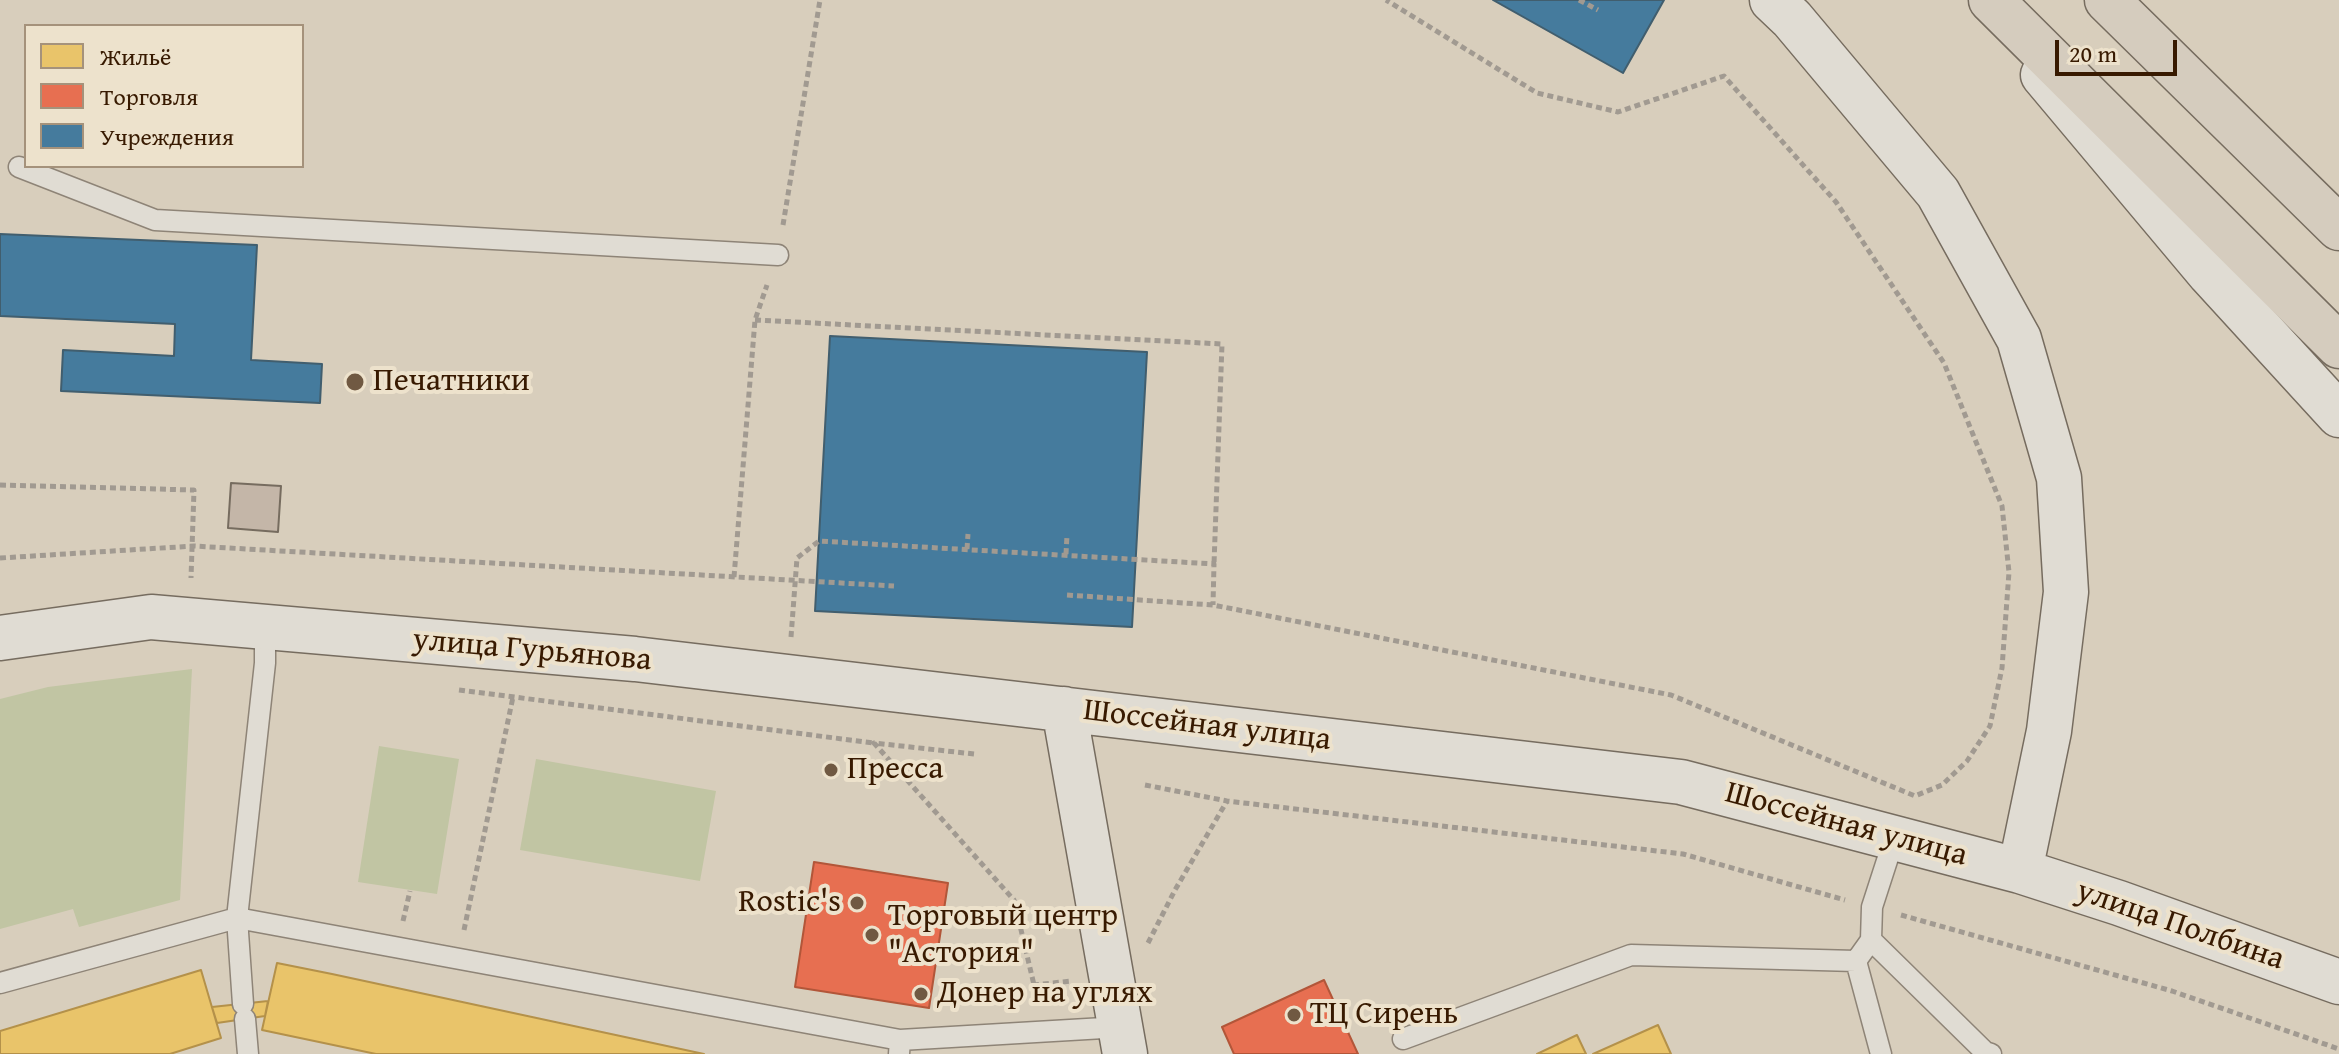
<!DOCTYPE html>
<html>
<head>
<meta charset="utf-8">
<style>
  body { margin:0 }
  #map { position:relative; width:2339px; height:1054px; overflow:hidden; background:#d8cebc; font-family:"Gentium Book Plus",serif }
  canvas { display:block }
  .legend { position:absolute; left:24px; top:24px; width:280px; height:144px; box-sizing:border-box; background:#ede2cc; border:2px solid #a5927b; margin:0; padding:10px 14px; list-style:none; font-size:24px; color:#381a01 }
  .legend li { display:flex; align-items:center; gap:16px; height:40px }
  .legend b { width:40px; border:2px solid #a5927b }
  .scale { position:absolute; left:2055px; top:40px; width:122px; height:36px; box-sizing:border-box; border:4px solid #381a01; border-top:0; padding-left:10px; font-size:24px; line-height:28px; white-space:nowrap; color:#381a01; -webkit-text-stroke:6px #ede2cc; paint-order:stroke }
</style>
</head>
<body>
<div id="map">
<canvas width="2339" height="1054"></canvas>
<ul class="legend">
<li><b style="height:22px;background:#e9c46a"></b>Жильё</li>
<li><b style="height:22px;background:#e76f51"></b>Торговля</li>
<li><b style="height:22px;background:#457b9d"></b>Учреждения</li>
</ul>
<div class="scale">20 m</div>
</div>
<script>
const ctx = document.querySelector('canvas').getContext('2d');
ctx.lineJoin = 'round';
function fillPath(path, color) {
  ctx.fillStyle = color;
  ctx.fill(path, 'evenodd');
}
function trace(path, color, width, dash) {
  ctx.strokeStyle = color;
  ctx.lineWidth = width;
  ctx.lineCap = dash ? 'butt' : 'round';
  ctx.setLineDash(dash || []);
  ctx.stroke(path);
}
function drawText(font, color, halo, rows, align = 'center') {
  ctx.font = font + ' "Gentium Book Plus",serif';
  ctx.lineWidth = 8;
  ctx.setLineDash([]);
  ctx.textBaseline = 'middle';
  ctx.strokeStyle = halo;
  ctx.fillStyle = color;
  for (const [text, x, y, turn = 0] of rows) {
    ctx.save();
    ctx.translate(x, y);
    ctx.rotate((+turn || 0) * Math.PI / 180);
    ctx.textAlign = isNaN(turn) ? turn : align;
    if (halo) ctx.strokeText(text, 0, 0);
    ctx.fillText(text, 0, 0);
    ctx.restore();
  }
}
const green = new Path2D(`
  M 192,669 L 180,900 L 79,927 L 73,909 L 0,929 L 0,699 L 48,687 Z
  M 379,746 L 459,759 L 437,894 L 358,882 Z
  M 536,759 L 716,791 L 700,881 L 520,850 Z`);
const homes = new Path2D(`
  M 277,963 L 332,974 L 704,1054 L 376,1054 L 262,1030 Z
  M 201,970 L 221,1038 L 170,1054 L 0,1054 L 0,1031 Z
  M 268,1001 L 265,1016 L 217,1023 L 212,1007 Z
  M 1658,1025 L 1671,1054 L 1593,1054 Z
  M 1577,1035 L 1586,1054 L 1537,1054 Z`);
const shops = new Path2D(`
  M 814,862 L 948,883 L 929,1008 L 795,987 Z
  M 1324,980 L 1358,1054 L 1234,1054 L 1222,1027 Z`);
const public = new Path2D(`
  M 1493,0 L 1664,0 L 1623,73 Z
  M 0,234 L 257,245 L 251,360 L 322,364 L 320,403 L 61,391 L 63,350 L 174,356 L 175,324 L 0,316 Z
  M 830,336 L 1147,352 L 1132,627 L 815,611 Z`);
const building = new Path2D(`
  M 231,483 L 281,486 L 278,532 L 228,528 Z`);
const path = new Path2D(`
  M 1579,0 L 1598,10
  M 783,225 L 820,0
  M 755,320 L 1222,344 L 1214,564
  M 0,485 L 194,490 L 191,578
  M 967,549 L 968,534
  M 1066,554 L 1067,535
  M 0,558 L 194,546 L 894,586
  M 734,577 L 755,320 L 767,285
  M 1067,595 L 1213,605 L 1671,695 L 1915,796 L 1942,785 L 1967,761 L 1990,726 L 2002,668 L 2009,572 L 2002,506 L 1944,363 L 1836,202 L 1724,76 L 1618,112 L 1537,93 L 1386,0
  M 791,637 L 797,558 L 819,541 L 1214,564 L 1213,605
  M 459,690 L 874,743
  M 974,754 L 874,743 L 1014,900 L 1038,1002
  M 1145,785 L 1227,801 L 1683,854 L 1845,900
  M 1901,915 L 2172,991 L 2339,1049
  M 403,921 L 410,891
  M 464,930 L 513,697
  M 1148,943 L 1175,890 L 1227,801
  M 1033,985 L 1072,981`);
const lane = new Path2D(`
  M 19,167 L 155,220 L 778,255
  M 1871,940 L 1985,1052 L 1991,1054
  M 0,983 L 237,918 L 900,1040 L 899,1054
  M 243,1004 L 237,918 L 265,663 L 265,627
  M 245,1019 L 248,1054
  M 1403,1039 L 1631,955 L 1856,961
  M 900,1040 L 1121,1027
  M 1881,1054 L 1856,961 L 1871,940 L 1872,907 L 1894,839`);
const secondary = new Path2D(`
  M 1772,0 L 1792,19 L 1938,193 L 2019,339 L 2059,478 L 2066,592 L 2049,731 L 2020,871
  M 2043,75 L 2210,274 L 2339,415
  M 0,638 L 151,617 L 635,659 L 1681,782 L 2020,871 L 2119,903 L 2339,982
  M 1064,709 L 1125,1054`);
const primary = new Path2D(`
  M 1991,0 L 2339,346
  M 2107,0 L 2339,228`);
const markers = [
  [355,382,10,"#705942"],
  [831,770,8,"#705942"],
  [857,903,8,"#705942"],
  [872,935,8,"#705942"],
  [921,994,8,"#705942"],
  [1294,1015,8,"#705942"]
];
const poiNames = [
  ["Печатники",373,382],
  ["Пресса",847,770],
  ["Rostic's",841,903,"right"],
  ["Торговый центр",888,917],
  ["\"Астория\"",888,954],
  ["Донер на углях",937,994],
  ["ТЦ Сирень",1310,1015]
];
const streetNames = [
  ["улица Гурьянова",532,651,5],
  ["Шоссейная улица",1207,726,7],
  ["Шоссейная улица",1846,825,15],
  ["улица Полбина",2180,926,19]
];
fillPath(green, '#c1c5a3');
fillPath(homes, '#e9c46a');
trace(homes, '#b4914a', 2);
fillPath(shops, '#e76f51');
trace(shops, '#b25639', 2);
fillPath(public, '#457b9d');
trace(public, '#415e6e', 2);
fillPath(building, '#c4b6a8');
trace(building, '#766c5f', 2);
trace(lane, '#8e8477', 23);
trace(secondary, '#766c5f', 47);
trace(primary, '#766c5f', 47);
trace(path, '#a19a91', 5, [6, 4]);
trace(lane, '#e0dcd3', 20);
trace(secondary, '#e0dcd3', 44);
trace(primary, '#d5ccbe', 44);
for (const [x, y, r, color] of markers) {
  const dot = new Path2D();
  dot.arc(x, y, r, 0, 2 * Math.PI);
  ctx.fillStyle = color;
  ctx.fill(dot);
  trace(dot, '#ede2cc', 3);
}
drawText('32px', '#381a01', '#ede2cc', poiNames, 'left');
drawText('32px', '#381a01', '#ede2cc', streetNames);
</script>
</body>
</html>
